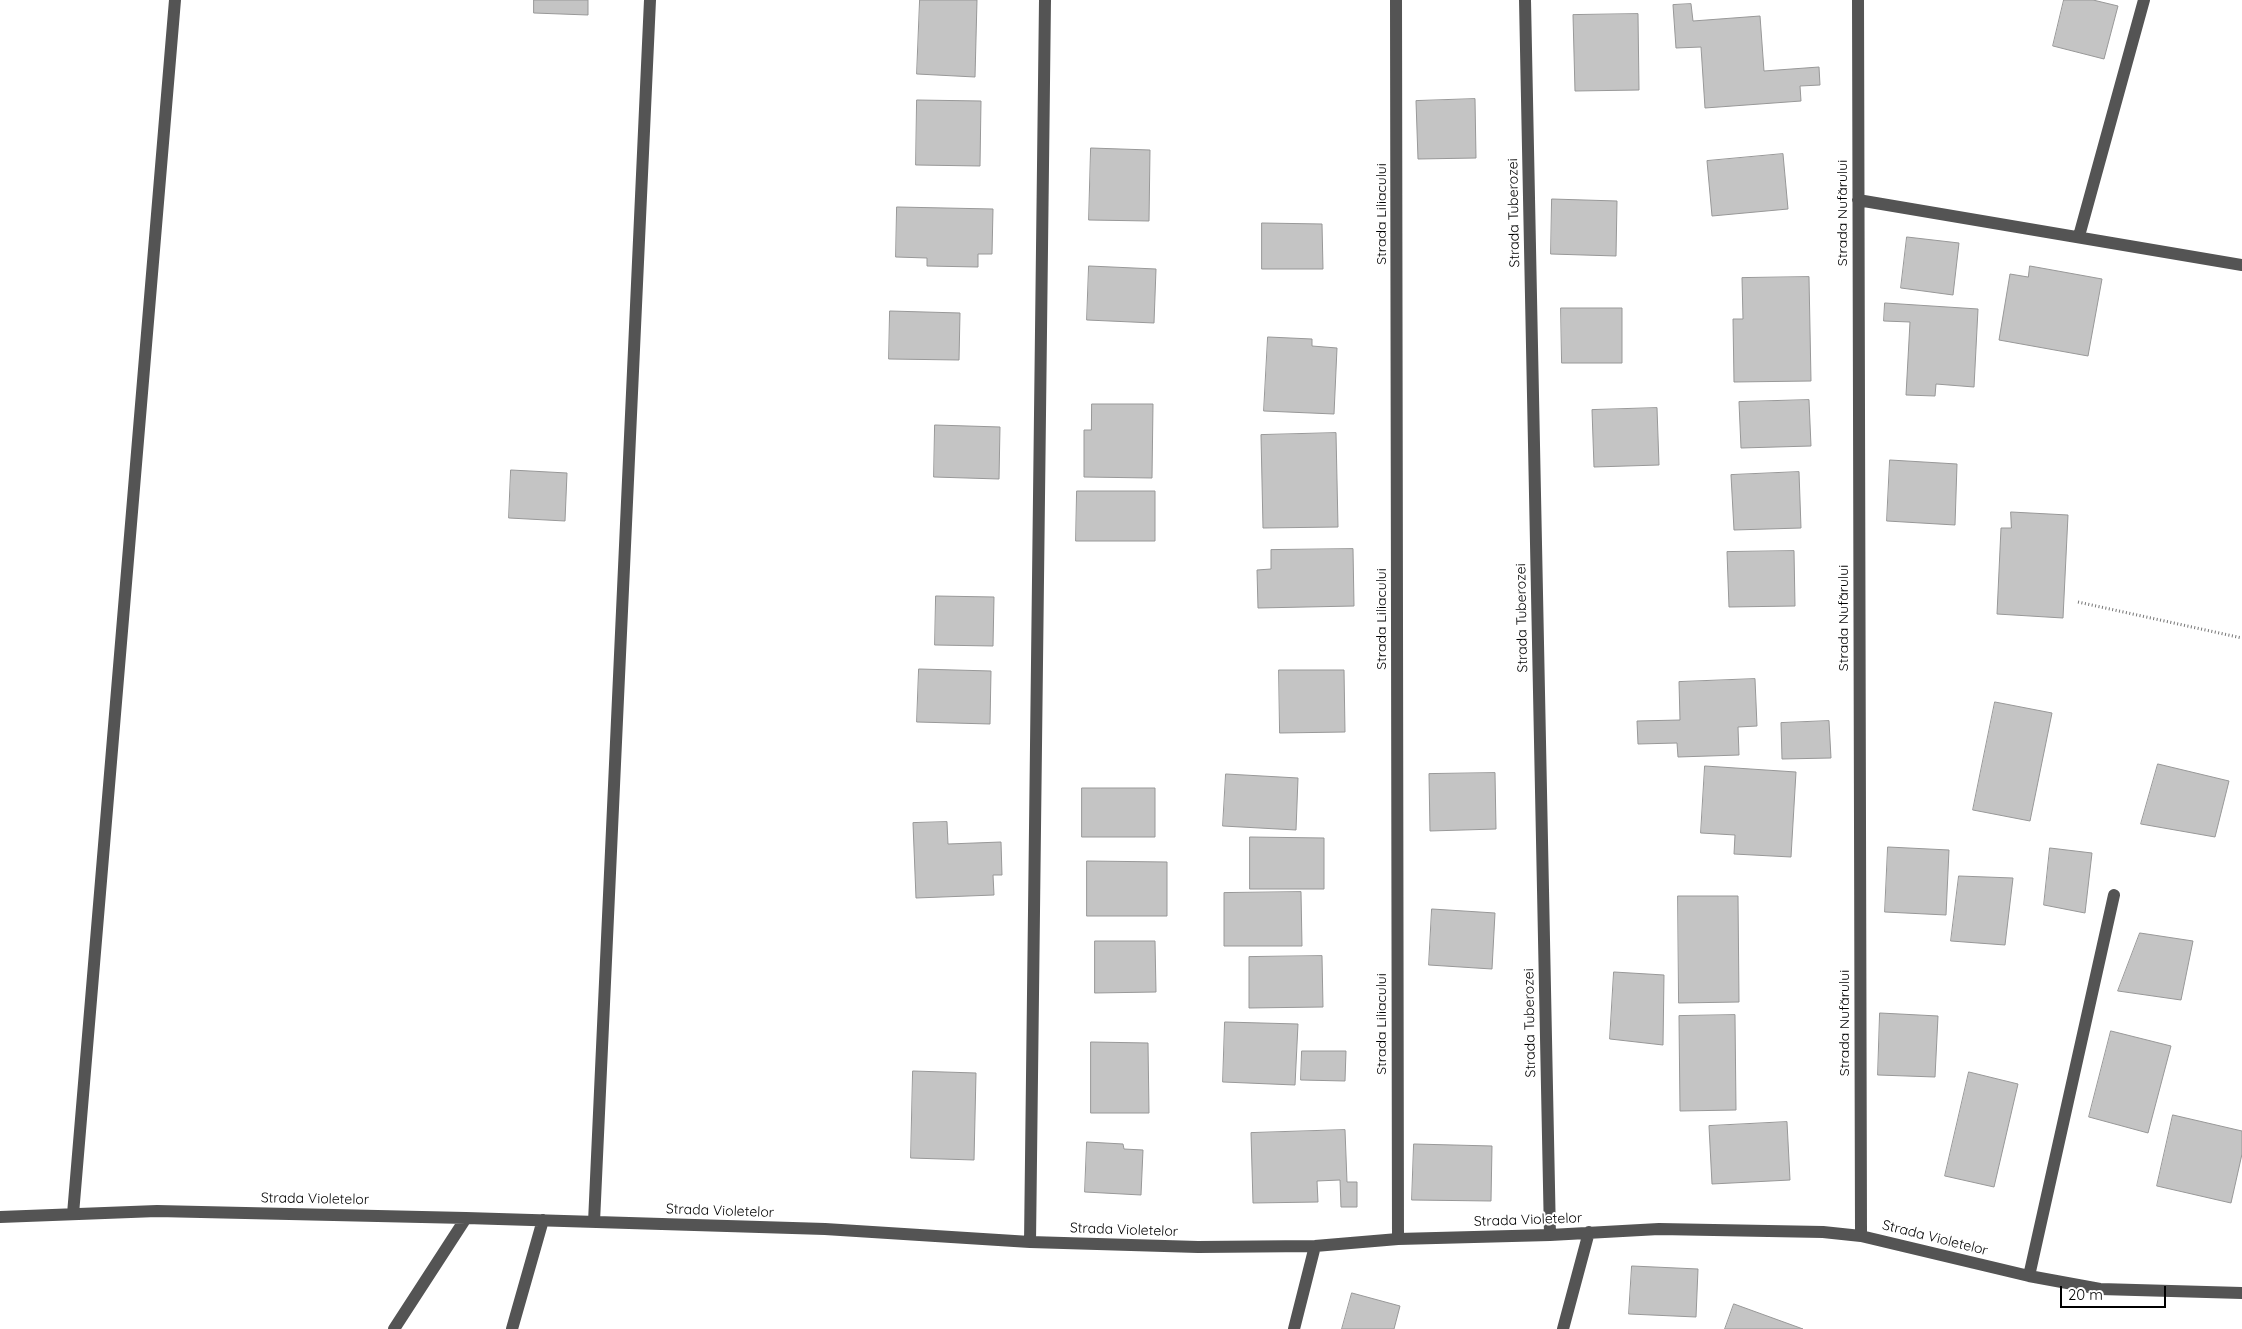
<!DOCTYPE html>
<html>
<head>
<meta charset="utf-8">
<style>
  body { margin:0 }
  #map { position:relative; width:2242px; height:1329px; overflow:hidden; background:#fff; font-family:Quicksand,sans-serif }
  canvas { display:block }
  .scale { position:absolute; left:2060px; top:1286px; width:106px; height:22px; box-sizing:border-box; border:2px solid #000; border-top:0; padding-left:6px; font-size:15px; line-height:18px; white-space:nowrap; color:#000; -webkit-text-stroke:4px #fff; paint-order:stroke }
</style>
</head>
<body>
<div id="map">
<canvas width="2242" height="1329"></canvas>
<div class="scale">20 m</div>
</div>
<script>
const ctx = document.querySelector('canvas').getContext('2d');
ctx.lineJoin = 'round';
function fillPath(path, color) {
  ctx.fillStyle = color;
  ctx.fill(path, 'evenodd');
}
function trace(path, color, width, dash) {
  ctx.strokeStyle = color;
  ctx.lineWidth = width;
  ctx.lineCap = dash ? 'butt' : 'round';
  ctx.setLineDash(dash || []);
  ctx.stroke(path);
}
function drawText(font, color, halo, rows, align = 'center') {
  ctx.font = font + ' Quicksand,sans-serif';
  ctx.lineWidth = 4;
  ctx.setLineDash([]);
  ctx.textBaseline = 'middle';
  ctx.strokeStyle = halo;
  ctx.fillStyle = color;
  for (const [text, x, y, turn = 0] of rows) {
    ctx.save();
    ctx.translate(x, y);
    ctx.rotate((+turn || 0) * Math.PI / 180);
    ctx.textAlign = isNaN(turn) ? turn : align;
    if (halo) ctx.strokeText(text, 0, 0);
    ctx.fillText(text, 0, 0);
    ctx.restore();
  }
}
const building = new Path2D(`
  M 534,0 L 588,0 L 588,15 L 534,13 Z
  M 920,0 L 977,0 L 975,77 L 917,74 Z
  M 2064,0 L 2093,0 L 2118,6 L 2104,59 L 2053,46 Z
  M 1691,4 L 1693,21 L 1760,16 L 1764,71 L 1819,67 L 1820,85 L 1800,86 L 1801,101 L 1705,108 L 1701,47 L 1676,48 L 1673,5 Z
  M 1638,14 L 1639,90 L 1575,91 L 1573,15 Z
  M 1475,99 L 1476,158 L 1418,159 L 1416,101 Z
  M 917,100 L 981,101 L 980,166 L 916,165 Z
  M 1091,148 L 1150,150 L 1149,221 L 1089,220 Z
  M 1783,154 L 1788,209 L 1712,216 L 1707,161 Z
  M 1552,199 L 1617,201 L 1616,256 L 1551,254 Z
  M 897,207 L 993,209 L 992,254 L 978,254 L 978,267 L 927,266 L 927,258 L 896,257 Z
  M 1262,223 L 1322,224 L 1323,269 L 1262,269 Z
  M 1907,237 L 1959,243 L 1953,295 L 1901,288 Z
  M 1089,266 L 1156,269 L 1154,323 L 1087,320 Z
  M 2030,266 L 2102,279 L 2088,356 L 1999,340 L 2010,274 L 2028,277 Z
  M 1809,277 L 1811,381 L 1734,382 L 1733,319 L 1743,319 L 1742,278 Z
  M 1885,303 L 1978,309 L 1974,387 L 1936,384 L 1935,396 L 1906,395 L 1910,322 L 1884,321 Z
  M 1561,308 L 1622,308 L 1622,363 L 1562,363 Z
  M 890,311 L 960,313 L 959,360 L 889,359 Z
  M 1268,337 L 1312,339 L 1312,346 L 1337,348 L 1334,414 L 1264,411 Z
  M 1809,400 L 1811,446 L 1741,448 L 1739,402 Z
  M 1092,404 L 1153,404 L 1152,478 L 1084,477 L 1084,430 L 1091,430 Z
  M 1657,408 L 1659,465 L 1594,467 L 1592,410 Z
  M 935,425 L 1000,427 L 999,479 L 934,477 Z
  M 1336,433 L 1338,527 L 1263,528 L 1261,435 Z
  M 1890,460 L 1957,464 L 1955,525 L 1887,521 Z
  M 511,470 L 567,473 L 565,521 L 509,518 Z
  M 1799,472 L 1801,528 L 1734,530 L 1731,475 Z
  M 1077,491 L 1155,491 L 1155,541 L 1076,541 Z
  M 2011,512 L 2068,515 L 2063,618 L 1997,614 L 2001,528 L 2011,528 Z
  M 1353,549 L 1354,606 L 1258,608 L 1257,570 L 1271,569 L 1271,550 Z
  M 1794,551 L 1795,606 L 1729,607 L 1727,552 Z
  M 936,596 L 994,597 L 993,646 L 935,645 Z
  M 919,669 L 991,671 L 990,724 L 917,722 Z
  M 1279,670 L 1344,670 L 1345,732 L 1280,733 Z
  M 1755,679 L 1757,726 L 1738,727 L 1739,755 L 1678,757 L 1677,743 L 1638,744 L 1637,721 L 1680,720 L 1679,682 Z
  M 1995,702 L 2052,713 L 2030,821 L 1973,810 Z
  M 1829,721 L 1831,758 L 1782,759 L 1781,723 Z
  M 2158,764 L 2229,781 L 2215,837 L 2141,824 Z
  M 1705,766 L 1796,772 L 1791,857 L 1734,854 L 1735,835 L 1701,833 Z
  M 1495,773 L 1496,829 L 1430,831 L 1429,774 Z
  M 1226,774 L 1298,778 L 1296,830 L 1223,826 Z
  M 1082,788 L 1155,788 L 1155,837 L 1082,837 Z
  M 947,822 L 948,844 L 1001,842 L 1002,875 L 993,875 L 994,895 L 916,898 L 913,823 Z
  M 1250,837 L 1324,838 L 1324,889 L 1250,889 Z
  M 1888,847 L 1949,850 L 1946,915 L 1885,912 Z
  M 2050,848 L 2092,853 L 2085,913 L 2044,905 Z
  M 1087,861 L 1167,862 L 1167,916 L 1087,916 Z
  M 1959,876 L 2013,878 L 2005,945 L 1951,941 Z
  M 1301,892 L 1302,946 L 1224,946 L 1224,893 Z
  M 1678,896 L 1738,896 L 1739,1002 L 1679,1003 Z
  M 1432,909 L 1495,913 L 1492,969 L 1429,965 Z
  M 2140,933 L 2193,941 L 2181,1000 L 2118,991 Z
  M 1095,941 L 1155,941 L 1156,992 L 1095,993 Z
  M 1322,956 L 1323,1007 L 1249,1008 L 1249,957 Z
  M 1614,972 L 1664,975 L 1663,1045 L 1610,1039 Z
  M 1880,1013 L 1938,1016 L 1935,1077 L 1878,1075 Z
  M 1735,1015 L 1736,1110 L 1680,1111 L 1679,1016 Z
  M 1225,1022 L 1298,1024 L 1295,1085 L 1223,1082 Z
  M 2111,1031 L 2171,1046 L 2148,1133 L 2089,1117 Z
  M 1091,1042 L 1148,1043 L 1149,1113 L 1091,1113 Z
  M 1302,1051 L 1346,1051 L 1345,1081 L 1301,1080 Z
  M 913,1071 L 976,1073 L 974,1160 L 911,1158 Z
  M 1969,1072 L 2018,1084 L 1994,1187 L 1945,1176 Z
  M 2173,1115 L 2242,1131 L 2242,1154 L 2231,1203 L 2157,1186 Z
  M 1787,1122 L 1790,1180 L 1712,1184 L 1709,1126 Z
  M 1345,1130 L 1347,1182 L 1357,1182 L 1357,1207 L 1341,1207 L 1340,1180 L 1317,1181 L 1318,1202 L 1253,1203 L 1251,1133 Z
  M 1087,1142 L 1123,1144 L 1124,1149 L 1143,1150 L 1141,1195 L 1085,1192 Z
  M 1414,1144 L 1492,1146 L 1491,1201 L 1412,1200 Z
  M 1632,1266 L 1698,1269 L 1696,1317 L 1629,1314 Z
  M 1352,1293 L 1400,1306 L 1394,1329 L 1342,1329 Z
  M 1734,1304 L 1803,1329 L 1725,1329 Z`);
const path = new Path2D(`
  M 2078,602 L 2242,638`);
const minor = new Path2D(`
  M 1396,0 L 1398,1239
  M 1525,0 L 1550,1235
  M 1858,0 L 1861,1236
  M 1858,200 L 2242,265
  M 2079,236 L 2144,0
  M 73,1214 L 175,0
  M 0,1217 L 157,1211 L 466,1218 L 825,1229 L 1030,1242 L 1198,1247 L 1315,1246 L 1398,1239 L 1550,1235 L 1659,1229 L 1823,1232 L 1861,1236 L 2029,1276 L 2100,1289 L 2242,1293
  M 594,1222 L 650,0
  M 1030,1242 L 1045,0
  M 2029,1276 L 2114,895
  M 394,1329 L 466,1218
  M 512,1329 L 543,1220
  M 1294,1329 L 1315,1246
  M 1563,1329 L 1589,1232`);
const streetNames = [
  ["Strada Tuberozei",1514,213,-91],
  ["Strada Nufărului",1843,213,-90],
  ["Strada Liliacului",1382,214,-90],
  ["Strada Tuberozei",1522,618,-91],
  ["Strada Nufărului",1844,618,-90],
  ["Strada Liliacului",1382,619,-90],
  ["Strada Tuberozei",1530,1023,-91],
  ["Strada Nufărului",1845,1023,-90],
  ["Strada Liliacului",1382,1024,-90],
  ["Strada Violetelor",315,1199,1],
  ["Strada Violetelor",720,1211,2],
  ["Strada Violetelor",1528,1220,-2],
  ["Strada Violetelor",1124,1230,2],
  ["Strada Violetelor",1935,1238,14]
];
fillPath(building, '#c4c4c4');
trace(building, '#989898', 1);
trace(path, '#767676', 3, [1, 2.5]);
trace(minor, '#545454', 12);
drawText('14px', '#000', '#fff', streetNames);
</script>
</body>
</html>
